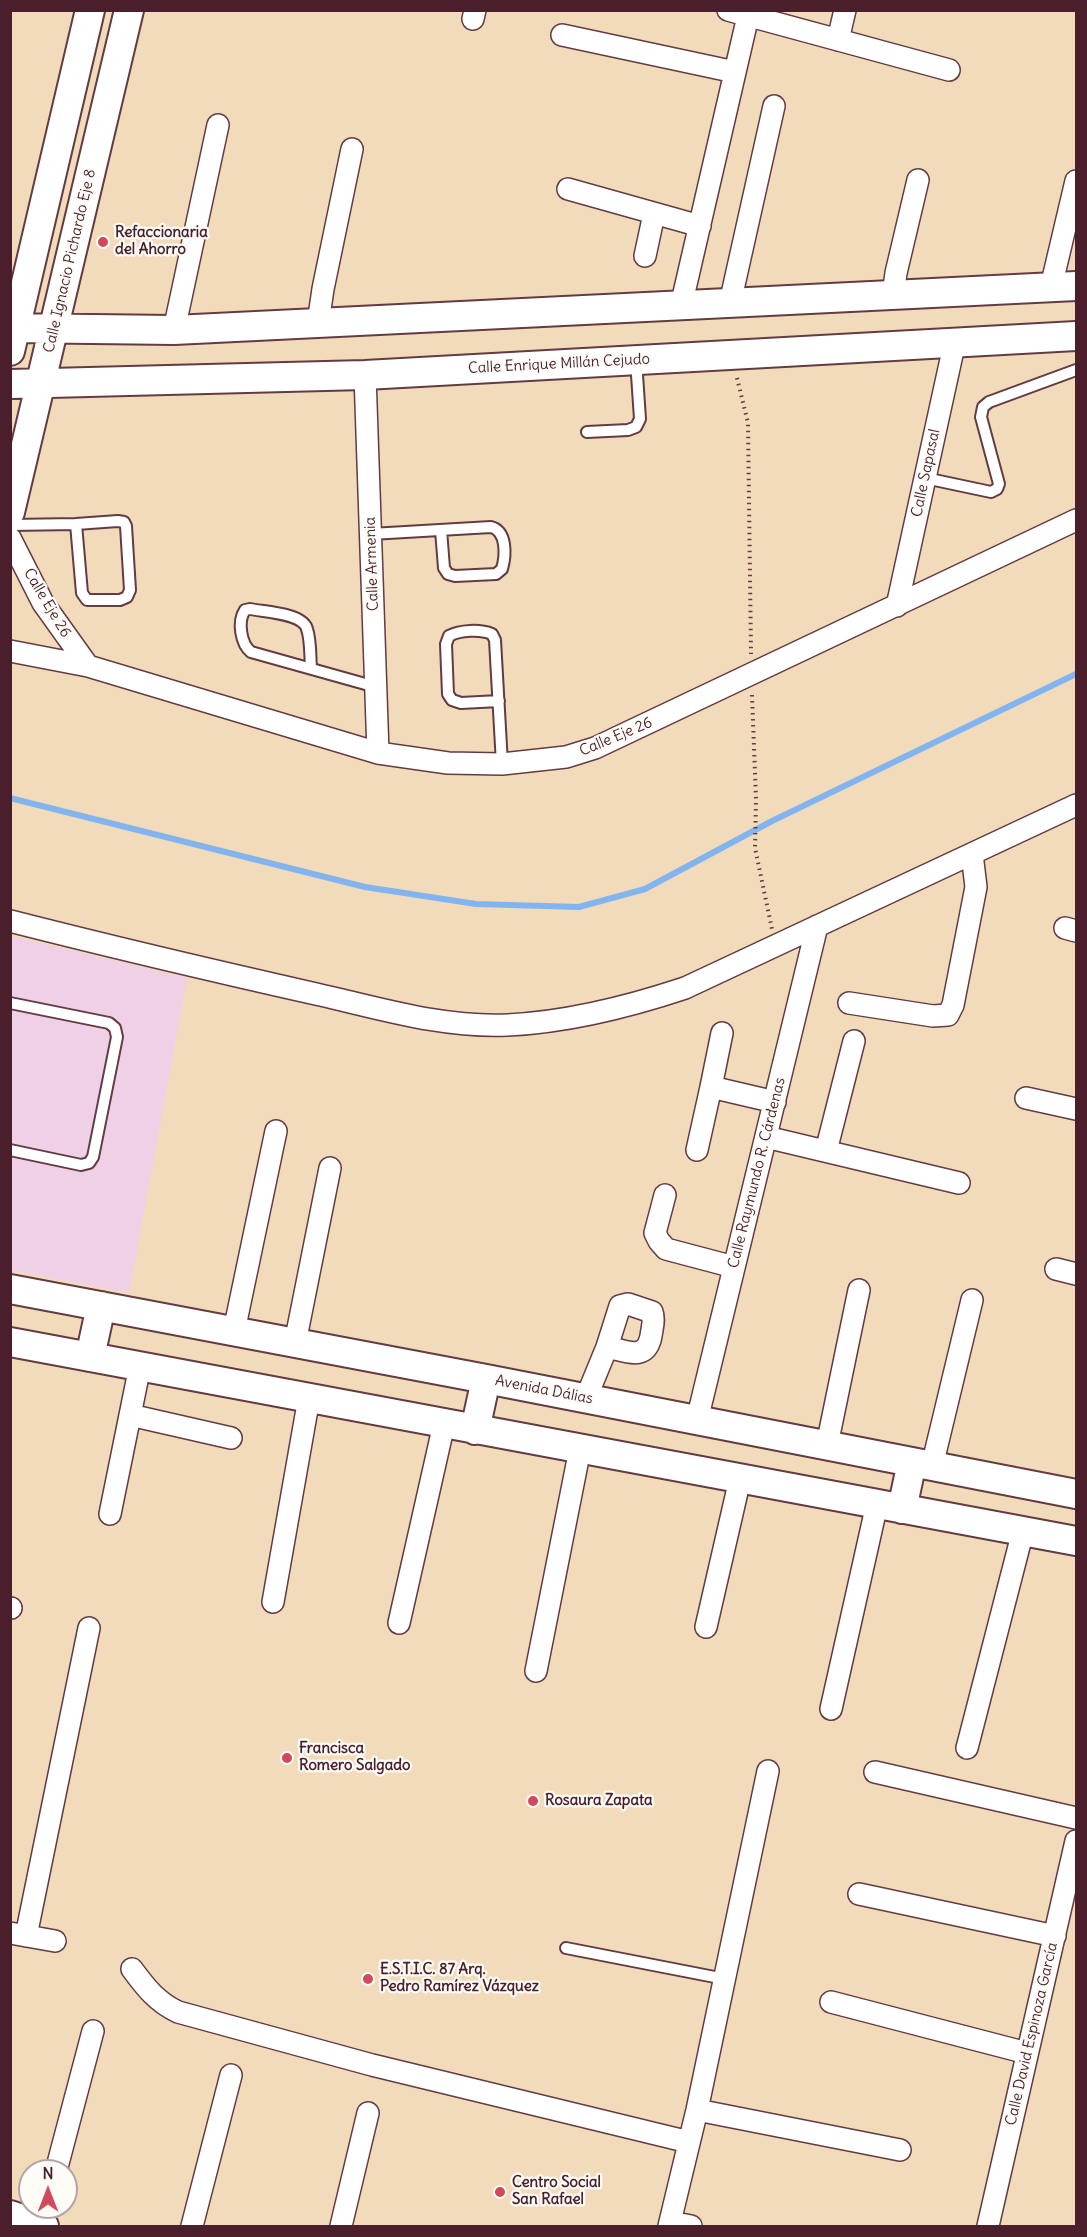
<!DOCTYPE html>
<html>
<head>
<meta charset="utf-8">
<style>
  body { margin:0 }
  #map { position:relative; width:1087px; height:2237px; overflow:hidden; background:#f2dbbb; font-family:Delius,sans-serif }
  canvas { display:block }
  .frame { position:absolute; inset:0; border:12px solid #4a1f2b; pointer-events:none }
  .north { position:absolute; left:18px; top:2159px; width:60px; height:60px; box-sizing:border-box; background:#fdfcf7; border:2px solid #b5a4a5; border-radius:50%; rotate:0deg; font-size:16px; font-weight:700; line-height:24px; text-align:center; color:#4a1f2b }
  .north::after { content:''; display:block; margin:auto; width:21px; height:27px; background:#d1495b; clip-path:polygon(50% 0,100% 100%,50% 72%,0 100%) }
</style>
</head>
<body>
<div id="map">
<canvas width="1087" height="2237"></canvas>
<div class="frame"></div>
<div class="north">N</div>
</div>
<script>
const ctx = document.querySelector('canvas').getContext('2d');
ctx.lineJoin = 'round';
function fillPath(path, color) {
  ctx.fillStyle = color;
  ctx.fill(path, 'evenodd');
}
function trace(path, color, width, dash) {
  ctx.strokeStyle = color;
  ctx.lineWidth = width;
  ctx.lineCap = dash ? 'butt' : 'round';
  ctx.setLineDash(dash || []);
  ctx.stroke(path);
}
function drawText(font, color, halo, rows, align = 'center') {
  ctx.font = font + ' Delius,sans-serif';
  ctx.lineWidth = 4.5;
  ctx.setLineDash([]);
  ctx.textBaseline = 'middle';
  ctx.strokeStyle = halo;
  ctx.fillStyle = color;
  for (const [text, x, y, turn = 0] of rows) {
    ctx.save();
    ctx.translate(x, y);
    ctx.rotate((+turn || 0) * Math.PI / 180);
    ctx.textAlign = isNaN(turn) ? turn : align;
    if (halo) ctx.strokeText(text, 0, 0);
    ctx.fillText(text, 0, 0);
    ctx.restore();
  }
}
const built = new Path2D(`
  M 11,936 L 187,978 L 129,1293 L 11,1270 Z`);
const stream = new Path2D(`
  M 10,798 L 365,887 L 476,904 L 579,907 L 645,889 L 772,821 L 1076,674`);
const path = new Path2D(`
  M 737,378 L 748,423 L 751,654
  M 752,695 L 756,799 L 755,848 L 772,929`);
const lane = new Path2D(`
  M 587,432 L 628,430 L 636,427 L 640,419 L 636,360
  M 925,478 L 991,492 L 997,489 L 999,484 L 981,417 L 983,407 L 989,402 L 1076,370
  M 118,521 L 124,522 L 126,526 L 130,590 L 127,597 L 120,600 L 87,600 L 82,593 L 76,524 Z
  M 10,525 L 76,524
  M 371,534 L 491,527 C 507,531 506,555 502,569 L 496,574 L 455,576 L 448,574 L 444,568 L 441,530
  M 311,668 C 310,656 311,641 307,629 C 303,613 265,612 250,609 L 245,610 C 237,622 241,644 251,652 L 376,687
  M 499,701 L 461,703 L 452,700 L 448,694 L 446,644 L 449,636 C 460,630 480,629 492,634 L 495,640 L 502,764
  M 10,1003 L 109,1023 L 115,1028 L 117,1037 L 93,1157 L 89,1163 L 81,1165 L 10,1150
  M 566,1948 L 725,1979`);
const street = new Path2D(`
  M 728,10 L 949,70
  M 473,19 L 475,10
  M 562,35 L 735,72
  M 838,40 L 845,10
  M 568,189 L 700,226
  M 645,256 L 654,214
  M 1051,287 L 1076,181
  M 893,295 L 896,273 L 918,180
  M 730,303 L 774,106
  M 681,306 L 748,16
  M 318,323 L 323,289 L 352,149
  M 174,330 L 218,125
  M 365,375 L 378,753
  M 10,538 L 43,603 L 88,666
  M 897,606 L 955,341
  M 10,651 L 88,666 L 378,753 L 448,763 L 502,764 L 566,757 L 595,748 L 1076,520
  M 10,921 C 112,947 214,971 316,994 C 379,1008 442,1028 508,1025 C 569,1022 628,1007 685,988 L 1076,805
  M 1065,928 L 1076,931
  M 849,1003 L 933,1016 L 948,1015 L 953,1005 L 976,887 L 972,854
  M 722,1033 L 711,1087 L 775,1102
  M 1026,1098 L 1076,1109
  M 766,1137 L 959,1183
  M 697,1150 L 711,1087
  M 826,1151 L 854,1041
  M 665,1195 L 655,1233 L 659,1241 L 666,1249 L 734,1267
  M 1056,1269 L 1076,1274
  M 234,1331 L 276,1131
  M 295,1343 L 330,1168
  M 586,1398 L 607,1347 L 620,1306 L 628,1304 L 652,1312 C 655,1320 652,1328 651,1336 C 646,1362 626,1351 607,1347
  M 130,1415 L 231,1438
  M 697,1420 L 817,926
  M 827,1445 L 859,1290
  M 932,1466 L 972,1300
  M 110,1514 L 140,1366
  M 273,1602 L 309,1398
  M 10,1608 L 11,1608
  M 399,1623 L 444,1424
  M 706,1627 L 740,1479
  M 536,1671 L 580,1449
  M 831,1709 L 877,1504
  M 967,1748 L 1023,1531
  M 875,1772 L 1076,1818
  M 859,1894 L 1055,1936
  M 10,1933 L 55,1941
  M 26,1936 L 89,1628
  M 132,1969 C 146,1988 157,2002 178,2012 L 372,2065 L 689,2142
  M 831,2002 L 1027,2053
  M 697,2110 L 900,2150
  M 56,2171 L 93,2031
  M 670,2222 L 691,2226
  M 192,2226 L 231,2075
  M 341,2226 L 368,2113
  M 669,2226 L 697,2110 L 768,1771
  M 988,2226 L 1076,1841`);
const secondary = new Path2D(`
  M 10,328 L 174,330 L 1076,286
  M 10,351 L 90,10
  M 10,384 L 365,375 L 1076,336
  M 10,512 L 129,10
  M 10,1289 L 486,1379 L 1076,1494
  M 10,1342 L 1076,1541
  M 90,1357 L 101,1306
  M 475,1430 L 486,1379
  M 902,1509 L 912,1462
  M 10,2215 L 44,2226`);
const markers = [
  [103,242,6,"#d1495b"],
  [287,1758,6,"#d1495b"],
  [533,1801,6,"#d1495b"],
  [368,1979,6,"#d1495b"],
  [500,2192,6,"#d1495b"]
];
const poiNames = [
  ["Refaccionaria",115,233],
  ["del Ahorro",115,250],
  ["Francisca",299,1749],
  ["Romero Salgado",299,1766],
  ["Rosaura Zapata",545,1801],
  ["E.S.T.I.C. 87 Arq.",380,1970],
  ["Pedro Ramírez Vázquez",380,1987],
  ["Centro Social",512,2183],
  ["San Rafael",512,2200]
];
const streetNames = [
  ["Calle Ignacio Pichardo Eje 8",70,261,-77],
  ["Calle Enrique Millán Cejudo",559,364,-3],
  ["Calle Sapasal",926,473,-78],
  ["Calle Armenia",372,564,-92],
  ["Calle Eje 26",47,603,59],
  ["Calle Eje 26",616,737,-23],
  ["Calle Raymundo R. Cárdenas",757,1173,-76],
  ["Avenida Dálias",544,1390,11],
  ["Calle David Espinoza García",1032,2034,-77]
];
fillPath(built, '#efd0e6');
trace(stream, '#82b5ef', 6);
trace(lane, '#633b41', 14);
trace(street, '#633b41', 24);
trace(secondary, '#633b41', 32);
trace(path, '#633b41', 4, [1.5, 4.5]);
trace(lane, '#fff', 10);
trace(street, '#fff', 21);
trace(secondary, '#fff', 28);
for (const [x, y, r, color] of markers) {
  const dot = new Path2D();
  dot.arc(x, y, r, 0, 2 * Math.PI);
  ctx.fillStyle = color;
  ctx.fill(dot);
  trace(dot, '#fdfcf7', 2);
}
drawText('bold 15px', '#4a1f2b', '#fdfcf7', poiNames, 'left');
drawText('15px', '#4a1f2b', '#fdfcf7', streetNames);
</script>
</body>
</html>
